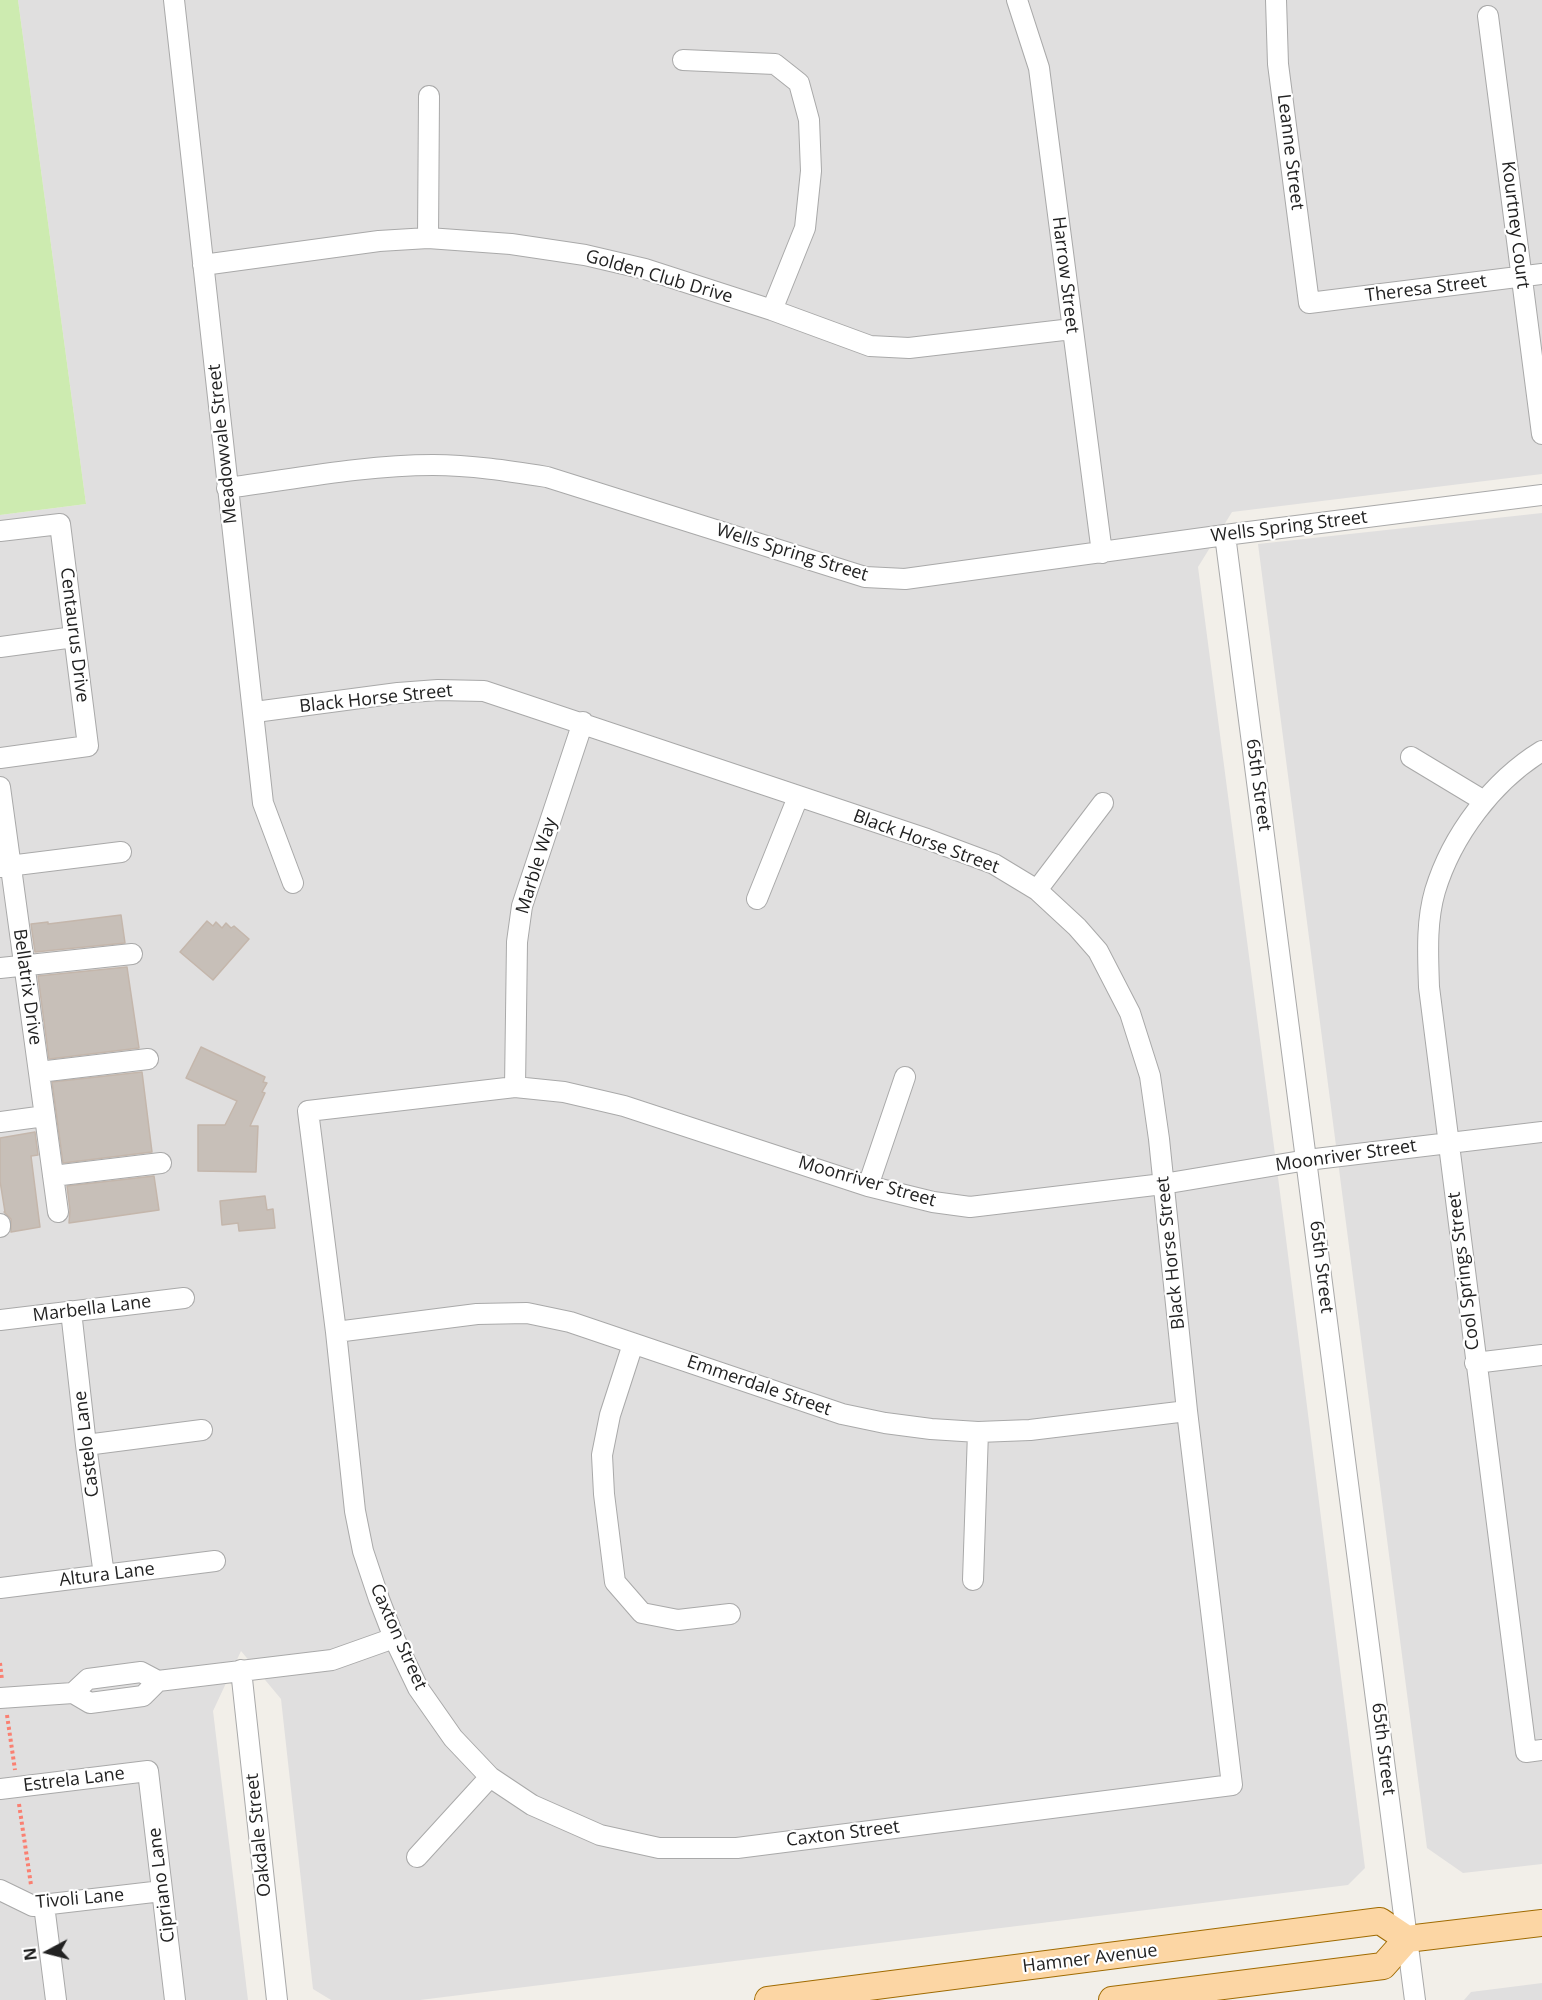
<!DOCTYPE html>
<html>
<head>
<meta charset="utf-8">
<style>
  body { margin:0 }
  #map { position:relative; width:1542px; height:2000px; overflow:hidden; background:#f2efe9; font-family:"Open Sans",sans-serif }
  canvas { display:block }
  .north { position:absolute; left:18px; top:1922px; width:60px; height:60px; -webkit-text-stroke:4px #fff; paint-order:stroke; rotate:263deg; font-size:16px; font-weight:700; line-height:24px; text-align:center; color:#222 }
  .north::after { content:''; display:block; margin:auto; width:21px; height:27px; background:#222; clip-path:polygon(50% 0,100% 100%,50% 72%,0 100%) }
</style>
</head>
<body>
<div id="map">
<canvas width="1542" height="2000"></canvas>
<div class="north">N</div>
</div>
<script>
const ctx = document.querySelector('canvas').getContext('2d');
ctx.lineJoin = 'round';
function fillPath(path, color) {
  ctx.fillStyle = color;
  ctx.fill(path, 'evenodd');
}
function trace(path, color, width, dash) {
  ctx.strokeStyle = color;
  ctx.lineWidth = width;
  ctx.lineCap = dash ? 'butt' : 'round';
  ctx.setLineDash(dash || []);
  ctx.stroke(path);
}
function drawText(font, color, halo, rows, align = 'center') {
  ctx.font = font + ' "Open Sans",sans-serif';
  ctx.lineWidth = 4.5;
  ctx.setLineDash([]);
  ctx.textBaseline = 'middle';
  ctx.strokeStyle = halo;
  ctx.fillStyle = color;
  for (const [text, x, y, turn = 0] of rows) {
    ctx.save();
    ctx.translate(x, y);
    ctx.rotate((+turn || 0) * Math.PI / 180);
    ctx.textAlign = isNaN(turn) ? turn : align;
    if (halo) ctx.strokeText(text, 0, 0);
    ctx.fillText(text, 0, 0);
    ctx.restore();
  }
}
const residential = new Path2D(`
  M 18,0 L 1542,0 L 1542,474 L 1232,512 L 1198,567 L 1284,1223 L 1365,1868 L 1348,1885 L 420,2000 L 331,2000 L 313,1989 L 281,1699 L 241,1651 L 213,1711 L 248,2000 L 0,2000 L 0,515 L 86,504 Z
  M 1542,513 L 1542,1864 L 1463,1873 L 1427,1848 L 1258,544 Z
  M 1542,1983 L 1542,2000 L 1464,2000 L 1471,1992 Z`);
const grass = new Path2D(`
  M 0,0 L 18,0 L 86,504 L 0,515 Z`);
const building = new Path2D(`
  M 121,915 L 125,943 L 35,952 L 31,924 L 48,922 L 48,924 Z
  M 207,921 L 213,926 L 216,922 L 222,928 L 226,923 L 231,928 L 234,926 L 249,939 L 213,980 L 180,952 Z
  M 127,967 L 139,1048 L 49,1059 L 38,976 Z
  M 201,1047 L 265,1077 L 263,1082 L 267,1083 L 262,1092 L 265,1093 L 250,1126 L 258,1126 L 256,1172 L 198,1171 L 198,1125 L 225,1125 L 237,1101 L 186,1078 Z
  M 142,1072 L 152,1152 L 63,1163 L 52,1082 Z
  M 35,1132 L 38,1155 L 31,1156 L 40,1227 L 11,1232 L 11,1219 L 4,1212 L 5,1212 L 0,1181 L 0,1138 Z
  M 154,1176 L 159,1210 L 69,1223 L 70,1210 L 67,1186 Z
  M 265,1196 L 267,1210 L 273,1209 L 275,1228 L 239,1231 L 238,1223 L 222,1225 L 220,1201 Z`);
const path = new Path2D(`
  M 0,1663 L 2,1680
  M 7,1715 L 15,1770
  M 19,1804 L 31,1885`);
const minor = new Path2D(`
  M 174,0 L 263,803 L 293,883
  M 1017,0 L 1039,68 L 1102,553
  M 1276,0 L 1278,64 L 1309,303 L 1542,274
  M 1488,16 L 1542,434
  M 683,60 L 775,64 L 799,83 L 809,120 L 811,171 L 805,228 L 772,310
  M 428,238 L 429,96
  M 203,265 L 379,241 L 428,238 L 511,244 L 585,255 L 645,269 L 772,310 L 870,346 L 909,348 L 1072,329
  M 227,488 C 295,479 364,465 433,465 C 471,465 509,471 547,477 L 865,577 L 905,579 L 1225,535 L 1542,495
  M 0,531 L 60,524 L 88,746 L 0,758
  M 1225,535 L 1415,2000
  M 0,647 L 74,637
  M 255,712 L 398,693 L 438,690 L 484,691 L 927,839 L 994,864 L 1037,890 L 1077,927 L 1098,951 L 1130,1013 L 1150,1076 L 1159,1139 L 1187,1411 L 1232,1785 L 737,1848 L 659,1848 L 600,1835 L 532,1805 L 490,1777 L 453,1738 L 418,1688 L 394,1638 L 379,1599 L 363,1551 L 355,1511 L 336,1332 L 308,1111 L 515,1087 L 564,1092 L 624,1106 L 868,1186 L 933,1202 L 970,1207 L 1163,1184 L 1307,1160 L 1542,1132
  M 1542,751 C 1493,781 1452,835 1435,891 C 1426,922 1428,955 1429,987 L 1526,1752 L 1542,1750
  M 1411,757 L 1484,801
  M 0,787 L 58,1212
  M 0,867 L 121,852
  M 1037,890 L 1103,803
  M 757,899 L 798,797
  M 0,968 L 132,954
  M 39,1072 L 148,1059
  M 515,1087 L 517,942 L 522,906 L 583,722
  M 0,1122 L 45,1116
  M 53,1176 L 161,1163
  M 868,1186 L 905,1077
  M 0,1224 L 0,1227
  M 71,1311 L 86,1445 L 104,1575
  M 0,1320 L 184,1298
  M 336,1332 L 477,1314 L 527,1313 L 570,1322 L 842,1414 L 885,1423 L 931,1429 L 978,1432 L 1030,1430 L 1187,1411
  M 633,1344 L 610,1415 L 602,1455 L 604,1494 L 615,1582 L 642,1613 L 678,1620 L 730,1614
  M 1475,1363 L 1542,1355
  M 86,1445 L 202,1430
  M 973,1580 L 978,1432
  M 0,1588 L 215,1561
  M 241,1670 L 277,2000
  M 73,1693 L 88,1679 L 141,1672 L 158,1681 L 332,1660 L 394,1638
  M 0,1698 L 73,1693 L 90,1703 L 143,1696 L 158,1681
  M 0,1789 L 148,1771 L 175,2000
  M 417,1857 L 490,1777
  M 0,1890 L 33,1906 L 162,1891
  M 44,1905 L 56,2000`);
const major = new Path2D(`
  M 768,2000 L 1380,1921 L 1407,1939 L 1542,1923
  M 1112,2000 L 1383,1966 L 1407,1939`);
const streetNames = [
  ["Leanne Street",1290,152,83],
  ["Kourtney Court",1515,225,83],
  ["Harrow Street",1065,275,83],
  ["Golden Club Drive",659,277,16],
  ["Theresa Street",1426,289,-7],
  ["Meadowvale Street",223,444,-96],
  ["Wells Spring Street",1289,527,-7],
  ["Wells Spring Street",792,553,17],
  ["Centaurus Drive",74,635,83],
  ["Black Horse Street",376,699,-6],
  ["65th Street",1258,785,82],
  ["Black Horse Street",926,842,20],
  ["Marble Way",537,866,-73],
  ["Bellatrix Drive",27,987,82],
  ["Moonriver Street",1346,1156,-8],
  ["Moonriver Street",867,1182,16],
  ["Black Horse Street",1171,1253,-96],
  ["65th Street",1321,1267,83],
  ["Cool Springs Street",1464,1271,-97],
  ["Marbella Lane",92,1309,-7],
  ["Emmerdale Street",759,1386,19],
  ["Castelo Lane",87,1444,-97],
  ["Altura Lane",107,1575,-7],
  ["Caxton Street",398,1637,66],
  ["65th Street",1383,1749,83],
  ["Estrela Lane",74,1780,-7],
  ["Caxton Street",843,1834,-7],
  ["Oakdale Street",259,1835,-96],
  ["Cipriano Lane",162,1885,-97],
  ["Tivoli Lane",80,1899,-5],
  ["Hamner Avenue",1090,1959,-7]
];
fillPath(residential, '#e0dfdf');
fillPath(grass, '#cdebb0');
fillPath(building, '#c7bfb8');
trace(building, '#c4b6ab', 1.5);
trace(minor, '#a9a9a9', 22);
trace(major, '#a06b00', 28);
trace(path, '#fa8072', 4, [3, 3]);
trace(minor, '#fff', 20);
trace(major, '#fcd6a4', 26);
drawText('18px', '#222', '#fff', streetNames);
</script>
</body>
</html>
